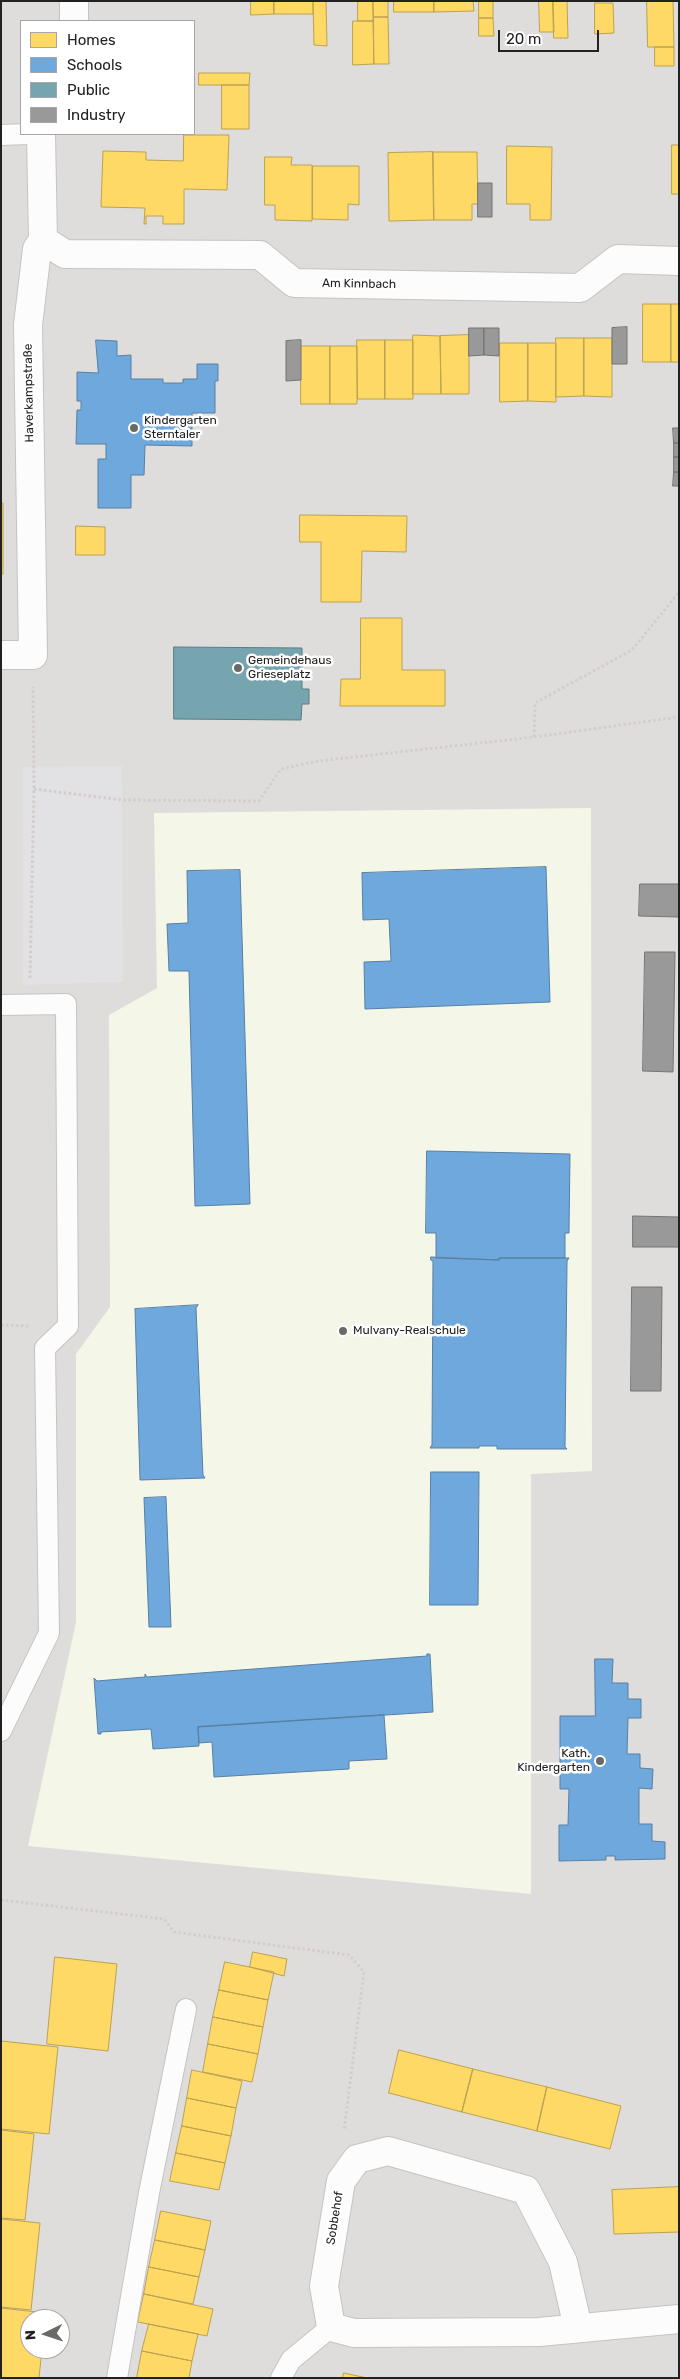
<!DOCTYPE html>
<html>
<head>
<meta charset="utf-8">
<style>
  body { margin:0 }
  #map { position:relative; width:680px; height:2379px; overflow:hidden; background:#efeeea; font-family:Rubik,sans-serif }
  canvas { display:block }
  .frame { position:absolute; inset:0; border:2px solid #212121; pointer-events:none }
  .legend { position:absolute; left:20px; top:20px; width:175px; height:115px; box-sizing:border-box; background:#fff; border:1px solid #a6a6a6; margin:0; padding:6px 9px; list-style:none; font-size:15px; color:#212121 }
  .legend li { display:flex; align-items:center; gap:10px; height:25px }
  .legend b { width:25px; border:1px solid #a6a6a6 }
  .north { position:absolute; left:20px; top:2309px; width:50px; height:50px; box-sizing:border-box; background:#fff; border:1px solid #a6a6a6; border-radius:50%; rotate:266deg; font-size:14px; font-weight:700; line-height:20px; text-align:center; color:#212121 }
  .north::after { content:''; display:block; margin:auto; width:18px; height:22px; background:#696967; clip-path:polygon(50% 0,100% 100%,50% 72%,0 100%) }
  .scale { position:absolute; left:498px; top:30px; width:101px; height:22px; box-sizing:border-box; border:2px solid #212121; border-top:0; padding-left:6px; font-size:15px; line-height:18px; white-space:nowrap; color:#212121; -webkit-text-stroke:4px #fff; paint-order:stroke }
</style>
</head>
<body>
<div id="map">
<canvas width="680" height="2379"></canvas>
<div class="frame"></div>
<ul class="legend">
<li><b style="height:14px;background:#ffd966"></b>Homes</li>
<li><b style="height:14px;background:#6fa8dc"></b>Schools</li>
<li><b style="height:14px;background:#76a5af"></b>Public</li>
<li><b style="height:14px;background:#999"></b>Industry</li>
</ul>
<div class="north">N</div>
<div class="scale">20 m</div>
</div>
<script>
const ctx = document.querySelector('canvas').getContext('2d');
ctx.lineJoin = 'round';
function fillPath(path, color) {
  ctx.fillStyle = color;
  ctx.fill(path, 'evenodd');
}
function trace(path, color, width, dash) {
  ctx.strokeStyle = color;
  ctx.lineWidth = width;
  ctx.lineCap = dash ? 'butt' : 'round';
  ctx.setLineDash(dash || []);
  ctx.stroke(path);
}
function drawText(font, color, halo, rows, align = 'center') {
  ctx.font = font + ' Rubik,sans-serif';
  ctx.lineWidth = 5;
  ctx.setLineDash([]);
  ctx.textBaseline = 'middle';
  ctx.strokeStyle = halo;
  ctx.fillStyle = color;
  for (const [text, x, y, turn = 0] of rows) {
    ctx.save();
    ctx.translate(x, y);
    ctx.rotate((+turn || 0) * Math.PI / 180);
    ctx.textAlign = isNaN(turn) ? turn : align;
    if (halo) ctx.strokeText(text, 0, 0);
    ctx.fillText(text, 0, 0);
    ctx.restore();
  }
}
const residential = new Path2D(`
  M 1,1 L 679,1 L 679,2378 L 1,2378 ZM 21,21 L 194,21 L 194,134 L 21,134 ZM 30,2319 L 60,2319 L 60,2349 L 30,2349 Z`);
const education = new Path2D(`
  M 591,808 L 592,1471 L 531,1474 L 531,1894 L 28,1846 L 76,1622 L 76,1354 L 110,1307 L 109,1015 L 157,988 L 154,813 Z`);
const plaza = new Path2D(`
  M 122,766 L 123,982 L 23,985 L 23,767 Z`);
const homes = new Path2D(`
  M 251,1 L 274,1 L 274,14 L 251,15 Z
  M 274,1 L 313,1 L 313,14 L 274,14 Z
  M 326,1 L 327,46 L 314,45 L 313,2 Z
  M 358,1 L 373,1 L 373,21 L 358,21 Z
  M 373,1 L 388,1 L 388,17 L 374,17 Z
  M 394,1 L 434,1 L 434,12 L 394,12 Z
  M 434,1 L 473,1 L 474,11 L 434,12 Z
  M 479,1 L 493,1 L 493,18 L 479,18 Z
  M 539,1 L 553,1 L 554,32 L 540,32 Z
  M 553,1 L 567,1 L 568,38 L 554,38 Z
  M 647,1 L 673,1 L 674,47 L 648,47 Z
  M 595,3 L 613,3 L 614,33 L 595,34 Z
  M 374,17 L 388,17 L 389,64 L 374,64 Z
  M 479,18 L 493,18 L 494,36 L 479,36 Z
  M 353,21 L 373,21 L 374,64 L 353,65 Z
  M 655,47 L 674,47 L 674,66 L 655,66 Z
  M 199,73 L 250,73 L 249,85 L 199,85 Z
  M 222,85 L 249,85 L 249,129 L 222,129 Z
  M 184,135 L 229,135 L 227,190 L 184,189 L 184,224 L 163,224 L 163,216 L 146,216 L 146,224 L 144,224 L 145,208 L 101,207 L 103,151 L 146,152 L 146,160 L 183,161 Z
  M 672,145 L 679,145 L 679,194 L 672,194 Z
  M 507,146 L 552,147 L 551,220 L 530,220 L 530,204 L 507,204 Z
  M 433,152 L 477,152 L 478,204 L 472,204 L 472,220 L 434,220 Z
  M 433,152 L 434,220 L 389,221 L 388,153 Z
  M 265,157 L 292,157 L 291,165 L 312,165 L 312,221 L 275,220 L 275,205 L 265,205 Z
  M 313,166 L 359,166 L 359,205 L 348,204 L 348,220 L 313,219 Z
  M 643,304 L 671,304 L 671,362 L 643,362 Z
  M 671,304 L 679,304 L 679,362 L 671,362 Z
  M 413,335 L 440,336 L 441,394 L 413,394 Z
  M 469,335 L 469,394 L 441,394 L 440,336 Z
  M 556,338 L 584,338 L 584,396 L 556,397 Z
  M 584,338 L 612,338 L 612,397 L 584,396 Z
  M 357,340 L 385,340 L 385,399 L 358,399 Z
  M 385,340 L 413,340 L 413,399 L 385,399 Z
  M 500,343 L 528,343 L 528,401 L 500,402 Z
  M 528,343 L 556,343 L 556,402 L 528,401 Z
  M 301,346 L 330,346 L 330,404 L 301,404 Z
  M 330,346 L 357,346 L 357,404 L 330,404 Z
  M 1,503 L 3,503 L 3,574 L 1,574 Z
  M 300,515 L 407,516 L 406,552 L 362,551 L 361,602 L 321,602 L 321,542 L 300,542 Z
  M 76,526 L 105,527 L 105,555 L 76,555 Z
  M 361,618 L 402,618 L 402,670 L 445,670 L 445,706 L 340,706 L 341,679 L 360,679 Z
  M 253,1952 L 287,1959 L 284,1976 L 250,1967 Z
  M 55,1957 L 117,1964 L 108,2051 L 47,2044 Z
  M 225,1962 L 274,1972 L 268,2000 L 219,1990 Z
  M 219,1990 L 268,2000 L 263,2027 L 213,2017 Z
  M 213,2017 L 263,2027 L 258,2054 L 208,2044 Z
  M 1,2041 L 58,2047 L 49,2134 L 1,2129 Z
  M 208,2044 L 258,2054 L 252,2082 L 203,2072 Z
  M 399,2050 L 473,2069 L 462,2112 L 389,2093 Z
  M 473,2069 L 547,2087 L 537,2131 L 462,2112 Z
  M 192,2070 L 242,2081 L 236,2108 L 187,2098 Z
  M 547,2087 L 621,2106 L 610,2149 L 537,2131 Z
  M 187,2098 L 236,2108 L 231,2136 L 182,2126 Z
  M 182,2126 L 231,2136 L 225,2163 L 176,2153 Z
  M 1,2130 L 34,2134 L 25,2220 L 1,2218 Z
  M 176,2153 L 225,2163 L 219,2190 L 170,2181 Z
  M 679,2187 L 679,2232 L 614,2234 L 612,2190 Z
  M 161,2211 L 211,2221 L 205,2250 L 155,2240 Z
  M 1,2219 L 40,2223 L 31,2310 L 1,2307 Z
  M 155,2240 L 205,2250 L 199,2277 L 149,2267 Z
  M 149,2267 L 199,2277 L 193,2304 L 144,2294 Z
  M 144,2294 L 213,2309 L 207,2336 L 138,2322 Z
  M 1,2308 L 46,2313 L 45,2319 L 30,2319 L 30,2349 L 42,2349 L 39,2378 L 1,2378 Z
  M 149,2324 L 198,2334 L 192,2361 L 142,2351 Z
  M 142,2351 L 192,2361 L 189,2378 L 137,2378 Z
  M 344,2373 L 367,2378 L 343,2378 Z`);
const schools = new Path2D(`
  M 96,340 L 117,341 L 117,356 L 131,355 L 131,379 L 163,379 L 163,383 L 183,383 L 183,379 L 197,379 L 197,364 L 218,364 L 218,381 L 215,381 L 215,413 L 192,413 L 192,446 L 145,445 L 144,475 L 131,475 L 131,508 L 98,508 L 98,459 L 106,459 L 106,444 L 76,444 L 77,410 L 81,410 L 81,401 L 77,401 L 77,372 L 98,373 Z
  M 546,867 L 550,1002 L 365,1009 L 364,962 L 391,961 L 389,919 L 363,920 L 362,873 Z
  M 240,870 L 250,1204 L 195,1206 L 189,971 L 169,971 L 167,924 L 188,923 L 187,871 Z
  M 427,1151 L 570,1154 L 569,1233 L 565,1233 L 565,1258 L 499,1258 L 499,1260 L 436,1258 L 436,1233 L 426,1233 Z
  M 431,1257 L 499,1260 L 499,1258 L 569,1258 L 567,1261 L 565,1447 L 567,1449 L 497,1449 L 497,1446 L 479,1446 L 479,1448 L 430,1448 L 432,1445 L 433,1261 L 431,1260 Z
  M 198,1305 L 196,1308 L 203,1475 L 205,1478 L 140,1480 L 135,1309 Z
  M 431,1472 L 479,1472 L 478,1605 L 430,1605 Z
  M 166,1497 L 171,1627 L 149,1627 L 144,1498 Z
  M 427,1654 L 430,1654 L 433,1712 L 198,1727 L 199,1746 L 153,1749 L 151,1729 L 101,1732 L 101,1734 L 98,1734 L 94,1678 L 97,1681 L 145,1677 L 145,1674 L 147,1677 L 427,1656 Z
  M 595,1659 L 613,1659 L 612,1683 L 628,1683 L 628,1699 L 641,1699 L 641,1718 L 628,1718 L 627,1754 L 640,1754 L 640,1768 L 653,1769 L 652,1789 L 639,1788 L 639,1824 L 652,1824 L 652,1841 L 665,1842 L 665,1859 L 615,1860 L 615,1856 L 606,1856 L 606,1860 L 559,1861 L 559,1825 L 568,1825 L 569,1789 L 560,1789 L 560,1716 L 595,1716 Z
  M 384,1715 L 387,1759 L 349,1761 L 349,1769 L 214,1777 L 212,1742 L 199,1743 L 198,1727 Z`);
const public = new Path2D(`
  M 174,647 L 302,648 L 302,689 L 309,689 L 309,704 L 302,704 L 301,720 L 174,719 Z`);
const industry = new Path2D(`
  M 478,183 L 492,183 L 492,217 L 478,217 Z
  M 627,327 L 627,364 L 612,364 L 612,328 Z
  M 469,328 L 484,328 L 484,355 L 469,356 Z
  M 484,328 L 499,328 L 499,356 L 484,355 Z
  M 301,340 L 301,380 L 286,381 L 286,341 Z
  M 673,428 L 679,428 L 679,443 L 674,443 Z
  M 674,443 L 679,443 L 679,457 L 674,457 Z
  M 674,457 L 679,457 L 679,472 L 674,472 Z
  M 674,472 L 679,472 L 679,486 L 673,486 Z
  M 640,884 L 679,884 L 679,917 L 639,916 Z
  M 645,952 L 675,952 L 673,1072 L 643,1071 Z
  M 633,1216 L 679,1217 L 679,1247 L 633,1247 Z
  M 632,1287 L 662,1287 L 661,1391 L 631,1391 Z`);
const path = new Path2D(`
  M 534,737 L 535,703 L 632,650 L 679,592
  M 34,789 L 123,800 L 259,801 L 281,769 L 318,761 L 534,737 L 679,717
  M 30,978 L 34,789 L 33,687
  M 1,1325 L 28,1326
  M 1,1900 L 164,1919 L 174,1932 L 349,1955 L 364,1972 L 344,2131`);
const service = new Path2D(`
  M 1,135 L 29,134
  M 1,1005 L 66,1004 L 68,1326 L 45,1348 L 49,1633 L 1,1731
  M 117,2378 L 149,2193 L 186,2009
  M 281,2378 L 291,2360 L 331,2327`);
const minor = new Path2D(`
  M 74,21 L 74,1
  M 43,240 L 65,254 L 260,255 L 294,283 L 580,288 L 618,259 L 679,261
  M 1,655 L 33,655 L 28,325 L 37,249 L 43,240 L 41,134
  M 578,2328 L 563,2262 L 526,2190 L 388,2151 L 357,2159 L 341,2181 L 324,2286 L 331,2327 L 354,2333 L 539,2332 L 679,2319`);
const markers = [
  [134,428,5,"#696967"],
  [238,668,5,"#696967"],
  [343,1331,5,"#696967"],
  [600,1761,5,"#696967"]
];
const streetNames = [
  ["Am Kinnbach",359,284,1],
  ["Haverkampstraße",29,393,-91],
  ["Sobbehof",335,2218,-81]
];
const poiNames = [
  ["Kindergarten",144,421],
  ["Sterntaler",144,435],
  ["Gemeindehaus",248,661],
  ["Grieseplatz",248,675],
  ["Mulvany-Realschule",353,1331],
  ["Kath.",590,1754,"right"],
  ["Kindergarten",590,1768,"right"]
];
fillPath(residential, '#dedddb');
fillPath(education, '#f4f6e8');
fillPath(plaza, '#e2e1e4');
fillPath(homes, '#ffd966');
trace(homes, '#bca251', 1);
fillPath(schools, '#6fa8dc');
trace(schools, '#5880a4', 1);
fillPath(public, '#76a5af');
trace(public, '#5c7d84', 1);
fillPath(industry, '#999');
trace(industry, '#757575', 1);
trace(service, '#c5c4c2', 22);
trace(minor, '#c5c4c2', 30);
trace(path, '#d6cdca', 3, [2.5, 2.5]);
trace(service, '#fdfcfc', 20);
trace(minor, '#fdfcfc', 28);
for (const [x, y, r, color] of markers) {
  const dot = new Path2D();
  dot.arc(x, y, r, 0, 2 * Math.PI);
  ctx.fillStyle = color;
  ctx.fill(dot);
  trace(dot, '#fff', 2);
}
drawText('12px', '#212121', '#fff', streetNames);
drawText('12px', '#212121', '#fff', poiNames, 'left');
</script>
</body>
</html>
